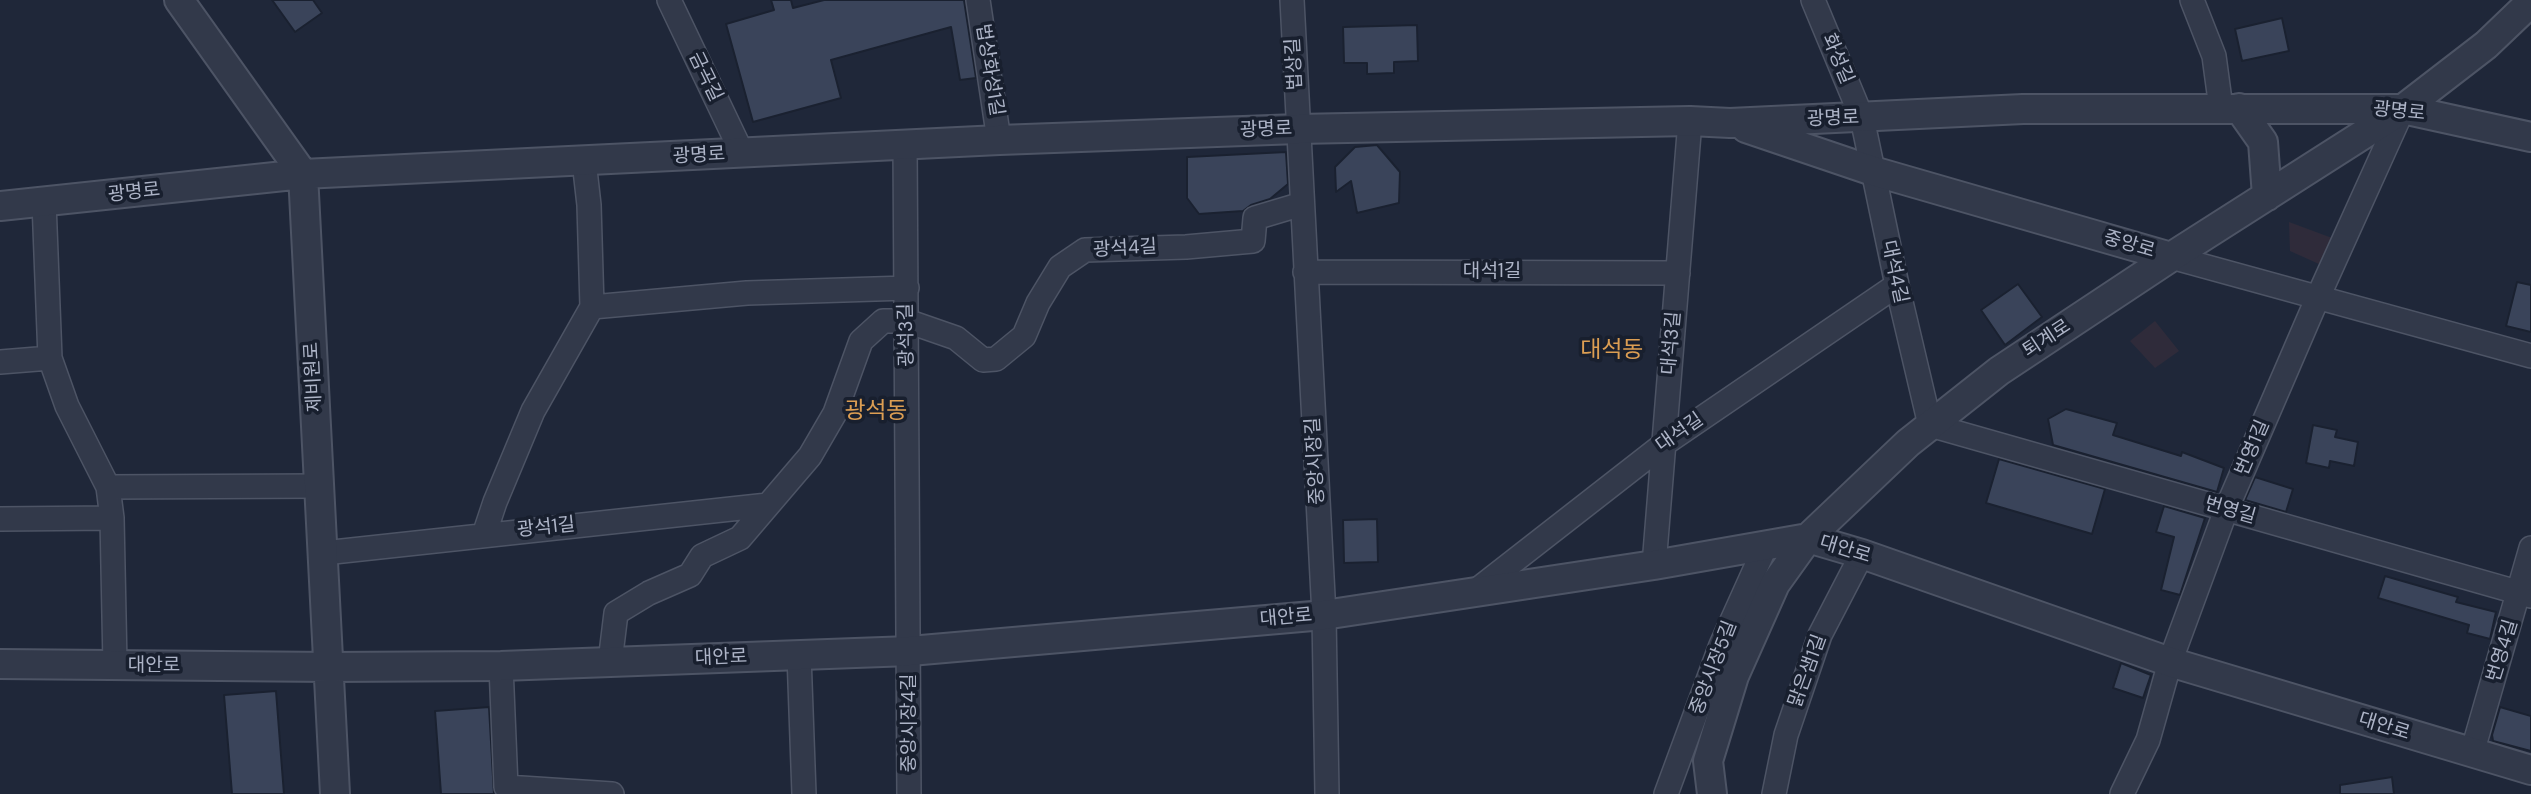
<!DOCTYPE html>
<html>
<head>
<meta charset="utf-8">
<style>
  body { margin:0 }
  canvas { display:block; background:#1f2739 }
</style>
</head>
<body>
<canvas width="2531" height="794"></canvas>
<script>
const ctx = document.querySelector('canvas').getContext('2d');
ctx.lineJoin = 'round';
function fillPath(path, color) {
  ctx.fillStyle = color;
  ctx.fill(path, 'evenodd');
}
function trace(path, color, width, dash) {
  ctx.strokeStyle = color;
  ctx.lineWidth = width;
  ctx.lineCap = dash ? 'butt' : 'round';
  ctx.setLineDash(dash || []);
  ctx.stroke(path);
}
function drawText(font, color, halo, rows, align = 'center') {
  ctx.font = font + ' "DM Sans","Noto Sans KR",sans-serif';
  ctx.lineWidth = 7;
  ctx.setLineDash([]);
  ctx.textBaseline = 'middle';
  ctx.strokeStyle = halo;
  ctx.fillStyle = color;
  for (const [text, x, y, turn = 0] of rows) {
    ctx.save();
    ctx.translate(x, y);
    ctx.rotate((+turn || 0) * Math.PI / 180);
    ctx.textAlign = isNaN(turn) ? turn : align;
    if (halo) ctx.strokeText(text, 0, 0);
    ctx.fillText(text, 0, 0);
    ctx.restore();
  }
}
const medical = new Path2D(`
  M 2289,222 L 2332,238 L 2319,264 L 2290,251 Z
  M 2155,321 L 2179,351 L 2155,368 L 2130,341 Z`);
const building = new Path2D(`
  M 272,0 L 313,0 L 322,13 L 295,32 Z
  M 771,0 L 791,0 L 793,8 L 824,0 L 964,0 L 976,78 L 960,80 L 951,27 L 831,60 L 841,98 L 753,122 L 726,24 L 774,10 Z
  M 2282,18 L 2289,51 L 2242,61 L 2235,29 Z
  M 1417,25 L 1418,61 L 1394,62 L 1394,73 L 1367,74 L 1367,63 L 1344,63 L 1343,27 Z
  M 1377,145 L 1400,172 L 1399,203 L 1357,213 L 1351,181 L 1336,192 L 1335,167 L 1355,147 Z
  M 1286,152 L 1288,184 L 1270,199 L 1251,205 L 1243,211 L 1199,214 L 1187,198 L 1187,157 Z
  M 2517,282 L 2531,285 L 2531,332 L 2506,326 Z
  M 2018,284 L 2042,317 L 2005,345 L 1981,310 Z
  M 2066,409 L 2117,423 L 2113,435 L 2181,456 L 2182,452 L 2224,468 L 2217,492 L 2053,445 L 2048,419 Z
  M 2313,425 L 2337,430 L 2335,437 L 2358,442 L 2354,466 L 2330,461 L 2329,468 L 2306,463 Z
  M 1999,459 L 2105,489 L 2092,534 L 1986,503 Z
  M 2255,477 L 2293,489 L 2286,512 L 2245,500 Z
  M 2164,506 L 2205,518 L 2180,595 L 2161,590 L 2174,537 L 2156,532 Z
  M 1377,519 L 1378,562 L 1344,563 L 1343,520 Z
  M 2385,576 L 2458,597 L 2456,602 L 2496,612 L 2490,639 L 2467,633 L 2469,625 L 2378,598 Z
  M 2121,663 L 2151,675 L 2143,698 L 2113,688 Z
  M 276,691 L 284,794 L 232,794 L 224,695 Z
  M 489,707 L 494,794 L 441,794 L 435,711 Z
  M 2500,707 L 2531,716 L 2531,751 L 2493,741 L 2492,735 Z
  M 2392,777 L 2394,794 L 2340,794 L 2340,785 Z`);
const minor = new Path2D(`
  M 669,0 L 742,153
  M 978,0 L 999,140
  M 1292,0 L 1324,615 L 1327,794
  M 1813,0 L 1862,118 L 1897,285 L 1930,425 L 2531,596
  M 2192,0 L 2214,56 L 2221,108
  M 905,144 L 909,794
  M 44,202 L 50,358 L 67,406 L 108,487 L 112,518 L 115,665
  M 2171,257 L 2531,356
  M 1305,272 L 1678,273
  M 592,307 L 747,293 L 907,288
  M 0,362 L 50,358
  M 108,487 L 320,486
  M 0,519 L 112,518
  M 484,535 L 495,502 L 533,411 L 592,307 L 589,205 L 584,161
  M 324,553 L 768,505
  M 1654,565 L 1690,121
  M 1473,593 L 1664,444 L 1897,285
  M 799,655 L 804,794
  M 610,662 L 616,613 L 649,593 L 690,575 L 702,556 L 740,538 L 810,456 L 835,413 L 861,341 L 883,321 L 907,321 L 956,338 L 983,360 L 996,359 L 1024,336 L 1038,303 L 1060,267 L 1085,250 L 1186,247 L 1253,241 L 1255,218 L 1302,204
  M 501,666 L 506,787 L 612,794
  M 2472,753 L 2531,548
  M 1666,794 L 1721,645 L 1766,545
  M 1774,794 L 1786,735 L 1820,635 L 1862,554
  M 2122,794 L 2148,740 L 2170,662 L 2226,510 L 2318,297 L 2403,109`);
const tertiary = new Path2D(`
  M 179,0 L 303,174 L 335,794
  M 2239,108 L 2263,142 L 2267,196
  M 1746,128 L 1873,171 L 2171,257
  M 0,206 L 303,174 L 999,140 L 1298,129 L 1690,121 L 1730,123 L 2023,109 L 2403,109 L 2531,137
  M 0,664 L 330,667 L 501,666 L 910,651 L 1324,615 L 1654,565 L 1808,538 L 1862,554 L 2170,662 L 2531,770
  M 1712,794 L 1708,761 L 1734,676 L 1775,584 L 1808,538 L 1908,443 L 1999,371 L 2171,257 L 2403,109 L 2486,45 L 2531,2`);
const streetNames = [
  ["화성길",1837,59,67],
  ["법상길",1295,64,-93],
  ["법상화성1길",989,70,81],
  ["금곡길",705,77,64],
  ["광명로",2399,112,6],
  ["광명로",1833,119,-2],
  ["광명로",1266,130,-2],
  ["광명로",699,156,-3],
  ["광명로",134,193,-6],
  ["중앙로",2129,245,16],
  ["광석4길",1125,249,-3],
  ["대석1길",1492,272],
  ["대석4길",1894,272,78],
  ["광석3길",907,335,-91],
  ["퇴계로",2047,339,-33],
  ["대석3길",1672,343,-85],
  ["제비원로",314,377,-93],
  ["대석길",1680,433,-35],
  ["번영1길",2253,448,-67],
  ["중앙시장길",1316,461,-93],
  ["번영길",2230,511,16],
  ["광석1길",546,528,-6],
  ["대안로",1845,550,17],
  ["대안로",1286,618,-5],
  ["번영4길",2503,651,-73],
  ["대안로",721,658,-2],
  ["대안로",154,666],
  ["중앙시장5길",1714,668,-69],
  ["맑은샘1길",1808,671,-70],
  ["중앙시장4길",910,723,-90],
  ["대안로",2384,727,17]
];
const quarterNames = [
  ["대석동",1612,351],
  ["광석동",876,412]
];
fillPath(medical, '#2f2b3a');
fillPath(building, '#3a445a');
trace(building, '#1a2130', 2);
trace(minor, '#4d5465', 26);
trace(tertiary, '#4d5465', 32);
trace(minor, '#32394a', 23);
trace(tertiary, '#32394a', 28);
drawText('19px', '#adb4c7', '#181f2e', streetNames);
drawText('23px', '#dc9e53', '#181f2e', quarterNames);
</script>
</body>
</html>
